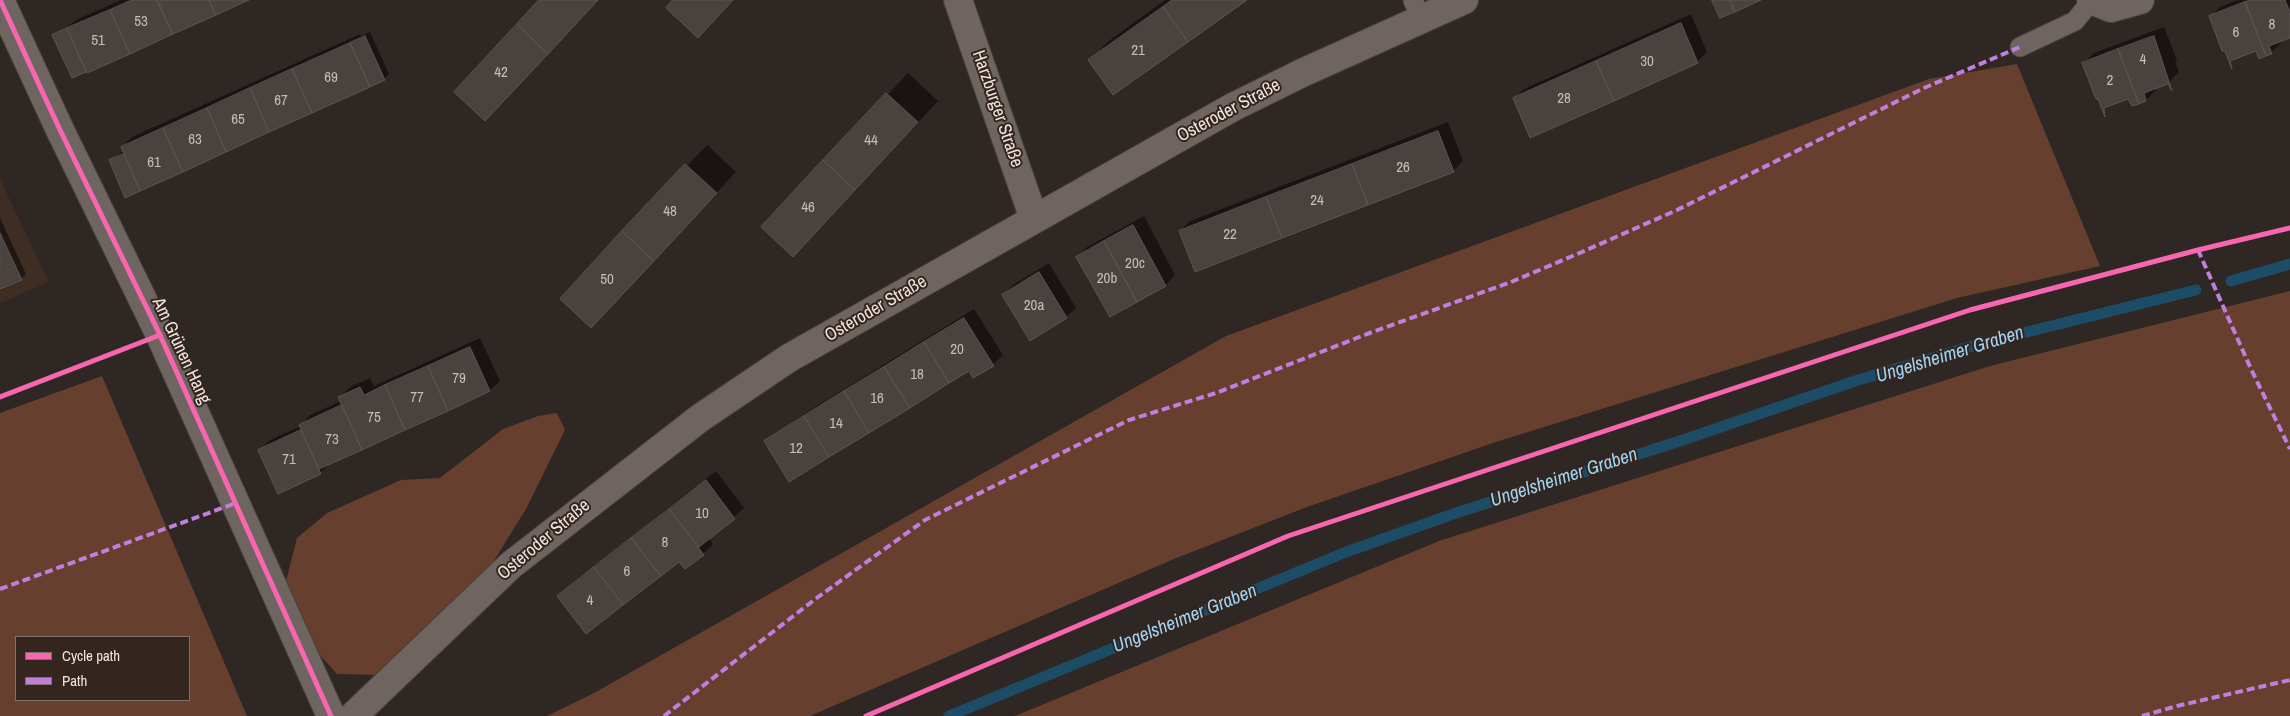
<!DOCTYPE html>
<html>
<head>
<meta charset="utf-8">
<style>
  body { margin:0 }
  #map { position:relative; width:2290px; height:716px; overflow:hidden; background:#2f2724; font-family:"Archivo Narrow",sans-serif }
  canvas { display:block }
  .legend { position:absolute; left:15px; top:636px; width:175px; height:65px; box-sizing:border-box; background:#34261f; border:1px solid #7f726c; margin:0; padding:6px 9px; list-style:none; font-size:15px; color:#efe4e0 }
  .legend li { display:flex; align-items:center; gap:10px; height:25px }
  .legend b { width:25px; border:1px solid #7f726c }
</style>
</head>
<body>
<div id="map">
<canvas width="2290" height="716"></canvas>
<ul class="legend">
<li><b style="height:6px;background:#f766af"></b>Cycle path</li>
<li><b style="height:6px;background:#c07fdc"></b>Path</li>
</ul>
</div>
<script>
const ctx = document.querySelector('canvas').getContext('2d');
ctx.lineJoin = 'round';
function fillPath(path, color) {
  ctx.fillStyle = color;
  ctx.fill(path, 'evenodd');
}
function trace(path, color, width, dash) {
  ctx.strokeStyle = color;
  ctx.lineWidth = width;
  ctx.lineCap = dash ? 'butt' : 'round';
  ctx.setLineDash(dash || []);
  ctx.stroke(path);
}
function drawText(font, color, halo, rows, align = 'center') {
  ctx.font = font + ' "Archivo Narrow",sans-serif';
  ctx.lineWidth = 4;
  ctx.setLineDash([]);
  ctx.textBaseline = 'middle';
  ctx.strokeStyle = halo;
  ctx.fillStyle = color;
  for (const [text, x, y, turn = 0] of rows) {
    ctx.save();
    ctx.translate(x, y);
    ctx.rotate((+turn || 0) * Math.PI / 180);
    ctx.textAlign = isNaN(turn) ? turn : align;
    if (halo) ctx.strokeText(text, 0, 0);
    ctx.fillText(text, 0, 0);
    ctx.restore();
  }
}
const built = new Path2D(`
  M 0,179 L 49,282 L 0,303 Z`);
const green = new Path2D(`
  M 2017,64 L 2100,266 L 1957,298 L 1496,442 L 1307,507 L 1174,559 L 810,716 L 547,716 L 594,693 L 1226,336 L 1929,79 Z
  M 2290,291 L 2290,716 L 1015,716 L 1439,541 L 1990,366 Z
  M 102,376 L 247,716 L 0,716 L 0,413 ZM 16,637 L 189,637 L 189,700 L 16,700 Z
  M 557,413 L 565,430 L 526,509 L 490,567 L 379,675 L 337,674 L 310,644 L 285,585 L 297,538 L 327,513 L 401,480 L 440,478 L 503,429 L 538,416 Z`);
const shadow = new Path2D(`
  M 121,0 L 246,0 L 73,77 L 54,35 L 78,19 Z
  M 1165,0 L 1245,0 L 1090,60 L 1110,40 Z
  M 2238,0 L 2290,0 L 2290,37 L 2280,40 L 2281,43 L 2271,53 L 2257,49 L 2210,17 L 2220,7 Z
  M 1691,14 L 1707,52 L 1697,62 L 1514,99 L 1524,89 Z
  M 2164,27 L 2177,60 L 2175,62 L 2179,72 L 2169,82 L 2155,87 L 2156,90 L 2146,100 L 2129,97 L 2084,63 L 2094,53 Z
  M 370,32 L 389,74 L 384,79 L 125,196 L 110,160 L 124,151 L 122,147 L 132,137 L 360,34 L 361,36 Z
  M 908,73 L 938,101 L 813,235 L 763,227 Z
  M 1448,122 L 1463,161 L 1453,171 L 1180,231 L 1190,221 Z
  M 707,145 L 736,172 L 611,306 L 561,299 Z
  M 1144,216 L 1175,275 L 1166,285 L 1110,315 L 1078,257 L 1087,247 Z
  M 0,218 L 26,274 L 21,279 L 0,288 Z
  M 1049,263 L 1076,308 L 1066,317 L 1004,295 L 1013,285 Z
  M 974,309 L 1003,355 L 993,365 L 969,369 L 765,441 L 815,407 Z
  M 480,338 L 500,381 L 490,390 L 330,464 L 320,473 L 260,450 L 270,440 L 301,426 L 310,415 L 341,401 L 340,397 L 350,387 L 370,378 L 374,386 Z
  M 716,471 L 744,508 L 709,538 L 713,544 L 703,554 L 685,567 L 679,560 L 558,596 L 568,586 Z`);
const stream = new Path2D(`
  M 2231,281 L 2290,264
  M 949,716 L 1346,552 L 1456,513 L 1683,440 L 1855,381 L 1979,344 L 2196,290`);
const building = new Path2D(`
  M 132,0 L 157,0 L 173,34 L 130,54 L 110,10 Z
  M 157,0 L 209,0 L 216,15 L 173,34 Z
  M 209,0 L 249,0 L 216,15 Z
  M 539,0 L 598,0 L 548,54 L 517,24 Z
  M 673,0 L 733,0 L 698,38 L 666,8 Z
  M 1172,0 L 1247,0 L 1188,42 L 1163,7 Z
  M 1712,0 L 1730,0 L 1735,12 L 1720,18 Z
  M 1730,0 L 1761,0 L 1735,12 Z
  M 2251,0 L 2285,0 L 2290,12 L 2290,38 L 2269,46 L 2272,54 L 2266,56 L 2245,2 Z
  M 2245,2 L 2266,56 L 2259,59 L 2256,51 L 2230,61 L 2232,69 L 2225,51 L 2222,51 L 2209,16 Z
  M 1163,7 L 1188,42 L 1113,95 L 1088,60 Z
  M 110,10 L 130,54 L 87,73 L 67,28 Z
  M 1681,23 L 1698,63 L 1614,101 L 1596,61 Z
  M 517,24 L 548,54 L 485,121 L 454,92 Z
  M 67,28 L 86,72 L 72,78 L 52,35 Z
  M 365,36 L 385,80 L 370,87 L 350,43 Z
  M 2154,36 L 2172,91 L 2168,84 L 2144,93 L 2146,101 L 2139,104 L 2118,49 Z
  M 350,43 L 370,87 L 312,113 L 292,69 Z
  M 2118,49 L 2139,104 L 2132,106 L 2128,99 L 2104,108 L 2105,117 L 2098,99 L 2096,99 L 2082,63 Z
  M 1596,61 L 1614,101 L 1530,138 L 1513,98 Z
  M 292,69 L 312,113 L 269,132 L 250,88 Z
  M 250,88 L 269,132 L 226,152 L 207,108 Z
  M 886,93 L 918,122 L 855,190 L 823,160 Z
  M 207,108 L 226,152 L 183,172 L 163,128 Z
  M 163,128 L 183,172 L 140,191 L 121,147 Z
  M 1438,131 L 1454,172 L 1368,205 L 1352,164 Z
  M 124,154 L 140,191 L 125,198 L 109,160 Z
  M 823,160 L 855,190 L 793,257 L 761,227 Z
  M 685,164 L 717,193 L 654,261 L 622,231 Z
  M 1352,164 L 1368,205 L 1282,238 L 1266,197 Z
  M 1266,197 L 1282,238 L 1195,272 L 1179,231 Z
  M 1133,225 L 1166,286 L 1137,302 L 1104,241 Z
  M 622,231 L 654,261 L 591,328 L 560,299 Z
  M 0,233 L 22,280 L 0,289 Z
  M 1104,241 L 1137,302 L 1110,317 L 1076,257 Z
  M 1039,272 L 1067,318 L 1030,341 L 1002,295 Z
  M 964,318 L 994,366 L 973,378 L 969,371 L 949,383 L 924,342 Z
  M 924,342 L 949,383 L 910,408 L 884,367 Z
  M 470,347 L 490,391 L 448,411 L 428,366 Z
  M 428,366 L 448,411 L 405,430 L 385,385 Z
  M 884,367 L 910,408 L 869,433 L 844,391 Z
  M 385,385 L 405,430 L 362,450 L 338,397 L 360,387 L 364,395 Z
  M 844,391 L 869,433 L 829,457 L 804,416 Z
  M 342,405 L 362,450 L 319,469 L 299,425 Z
  M 804,416 L 829,457 L 789,482 L 764,441 Z
  M 301,430 L 321,474 L 278,494 L 258,450 Z
  M 706,480 L 735,519 L 699,547 L 669,509 Z
  M 669,509 L 704,555 L 685,569 L 679,562 L 661,576 L 631,538 Z
  M 631,538 L 661,576 L 623,605 L 594,567 Z
  M 594,567 L 623,605 L 586,634 L 557,596 Z`);
const lane = new Path2D(`
  M 1413,0 L 1421,19
  M 2020,47 L 2075,21 L 2092,0`);
const street = new Path2D(`
  M 0,0 L 60,130 L 160,335 L 331,716
  M 958,0 L 1034,219
  M 2091,0 L 2111,8 L 2140,0
  M 353,716 L 511,565 L 700,418 L 789,358 L 1233,107 L 1302,73 L 1464,0`);
const quiet = new Path2D(`
  M 2198,250 L 2251,369 L 2290,449
  M 0,589 L 236,503
  M 664,716 L 818,597 L 925,520 L 1041,463 L 1129,420 L 1216,393 L 1367,334 L 1511,282 L 1582,252 L 1677,210 L 1924,88 L 2020,47
  M 2142,716 L 2177,706 L 2290,680`);
const cycleway = new Path2D(`
  M 0,0 L 60,130 L 160,335 L 331,716
  M 0,397 L 160,335
  M 866,716 L 1288,536 L 1970,310 L 2198,250 L 2290,228`);
const numberNames = [
  ["53",141,22],
  ["8",2272,25],
  ["6",2236,33],
  ["51",98,41],
  ["21",1138,51],
  ["4",2143,60],
  ["30",1647,62],
  ["42",501,73],
  ["69",331,78],
  ["2",2110,81],
  ["28",1564,99],
  ["67",281,101],
  ["65",238,120],
  ["63",195,140],
  ["44",871,141],
  ["61",154,163],
  ["26",1403,168],
  ["24",1317,201],
  ["46",808,208],
  ["48",670,212],
  ["22",1230,235],
  ["20c",1135,264],
  ["20b",1107,279],
  ["50",607,280],
  ["20a",1034,306],
  ["20",957,350],
  ["18",917,375],
  ["79",459,379],
  ["77",417,398],
  ["16",877,399],
  ["75",374,418],
  ["14",836,424],
  ["73",332,440],
  ["12",796,449],
  ["71",289,460],
  ["10",702,514],
  ["8",665,543],
  ["6",627,572],
  ["4",590,601]
];
const streetNames = [
  ["Harzburger Straße",997,109,71],
  ["Osteroder Straße",1229,111,-28],
  ["Osteroder Straße",876,309,-30],
  ["Am Grünen Hang",181,351,65],
  ["Osteroder Straße",544,540,-40]
];
const waterNames = [
  ["Ungelsheimer Graben",1950,355,-17],
  ["Ungelsheimer Graben",1564,478,-18],
  ["Ungelsheimer Graben",1185,619,-22]
];
fillPath(built, '#3f2c23');
fillPath(green, '#663f2e');
fillPath(shadow, '#0007');
trace(stream, '#1d4c67', 11);
fillPath(building, '#4a423f');
trace(building, '#5c5451', 1);
trace(lane, '#49423f', 21);
trace(street, '#49423f', 30);
trace(lane, '#6f6560', 19);
trace(street, '#6f6560', 28);
trace(quiet, '#c07fdc', 4, [8, 4]);
trace(cycleway, '#f766af', 5);
drawText('15px', '#c6bcb8', null, numberNames);
drawText('18px', '#efe4e0', '#34261f', streetNames);
drawText('italic 19px', '#9fd4f6', '#34261f', waterNames);
</script>
</body>
</html>
